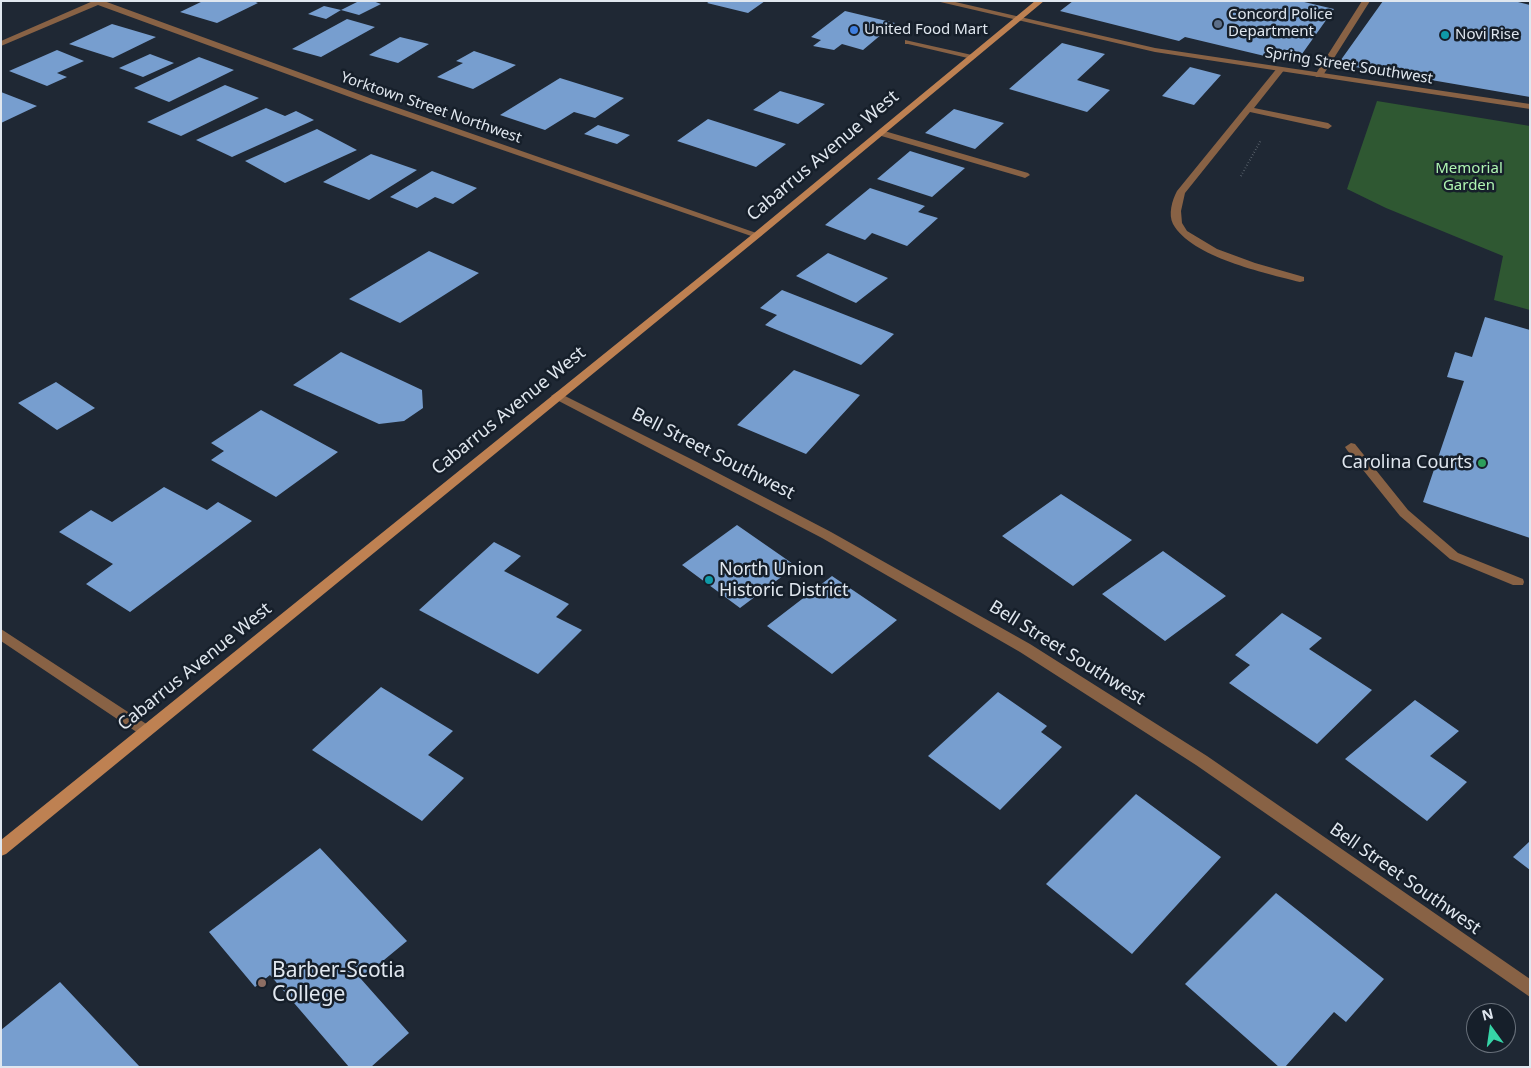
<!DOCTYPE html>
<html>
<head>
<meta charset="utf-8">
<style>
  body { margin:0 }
  #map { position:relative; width:1531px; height:1068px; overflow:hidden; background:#1f2834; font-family:"Noto Sans",sans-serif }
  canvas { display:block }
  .frame { position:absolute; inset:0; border:2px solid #e0e7ef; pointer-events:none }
  .north { position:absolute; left:1466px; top:1003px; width:50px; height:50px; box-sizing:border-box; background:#161f2a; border:1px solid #676f79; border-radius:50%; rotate:346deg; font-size:14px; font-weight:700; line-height:20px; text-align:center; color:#e0e7ef }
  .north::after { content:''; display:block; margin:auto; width:18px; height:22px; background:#36d4a7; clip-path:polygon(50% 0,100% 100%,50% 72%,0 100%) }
</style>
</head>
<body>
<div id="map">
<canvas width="1531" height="1068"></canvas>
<div class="frame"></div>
<div class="north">N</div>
</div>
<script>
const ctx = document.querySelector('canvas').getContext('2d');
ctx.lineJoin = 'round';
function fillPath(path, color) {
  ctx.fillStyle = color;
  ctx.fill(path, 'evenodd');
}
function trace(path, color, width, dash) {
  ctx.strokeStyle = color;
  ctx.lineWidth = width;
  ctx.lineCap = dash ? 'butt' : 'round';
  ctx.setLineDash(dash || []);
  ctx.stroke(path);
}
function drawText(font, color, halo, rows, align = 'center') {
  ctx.font = font + ' "Noto Sans",sans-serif';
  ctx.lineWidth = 5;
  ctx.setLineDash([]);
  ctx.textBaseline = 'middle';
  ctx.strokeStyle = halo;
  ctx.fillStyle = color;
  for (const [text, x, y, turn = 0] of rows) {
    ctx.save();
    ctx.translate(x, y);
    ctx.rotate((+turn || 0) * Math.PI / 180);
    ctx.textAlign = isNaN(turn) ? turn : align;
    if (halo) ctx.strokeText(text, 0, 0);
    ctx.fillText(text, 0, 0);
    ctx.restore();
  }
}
const green = new Path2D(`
  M 1377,101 L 1530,126 L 1530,310 L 1494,300 L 1503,256 L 1386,208 L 1347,189 Z`);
const building = new Path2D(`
  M 203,1 L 253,1 L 258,3 L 217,23 L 180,12 Z
  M 359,1 L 373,1 L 381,4 L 359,15 L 341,10 L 326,19 L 308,14 L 324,6 L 341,10 Z
  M 710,1 L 765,1 L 748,13 L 707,3 Z
  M 1073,1 L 1300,1 L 1334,9 L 1297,61 L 1274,56 L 1273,58 L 1185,37 L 1179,41 L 1060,11 Z
  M 1383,1 L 1514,1 L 1530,5 L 1530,97 L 1338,64 Z
  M 845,11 L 895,23 L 863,50 L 842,44 L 834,50 L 813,46 L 821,40 L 811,37 Z
  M 347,19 L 375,27 L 321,57 L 292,49 Z
  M 112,24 L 156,37 L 113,58 L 69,44 Z
  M 400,37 L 429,44 L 398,63 L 369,55 Z
  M 1062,43 L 1105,54 L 1077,80 L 1110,90 L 1087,112 L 1009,89 Z
  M 57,50 L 84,61 L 57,73 L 67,77 L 47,86 L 9,71 Z
  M 474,51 L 516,65 L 473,89 L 437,77 L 463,63 L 456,61 Z
  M 150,54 L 174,63 L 143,77 L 119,68 Z
  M 199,57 L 234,70 L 169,102 L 134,88 Z
  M 1190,67 L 1221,75 L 1194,105 L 1162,96 Z
  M 560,78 L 624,98 L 595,118 L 574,112 L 545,130 L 500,115 Z
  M 225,85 L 259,98 L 181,136 L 147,122 Z
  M 780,91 L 825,104 L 798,124 L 753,110 Z
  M 1,92 L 37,106 L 1,123 Z
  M 266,108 L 285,116 L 296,111 L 314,120 L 232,157 L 196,140 Z
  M 954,109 L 1004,123 L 975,149 L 925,133 Z
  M 708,119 L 786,144 L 756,167 L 677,141 Z
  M 598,125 L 630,135 L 617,144 L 584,134 Z
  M 317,129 L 357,150 L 285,183 L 245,161 Z
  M 910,151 L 965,168 L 932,197 L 877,179 Z
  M 371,154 L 417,170 L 369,200 L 323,182 Z
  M 432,171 L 477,188 L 453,204 L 435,197 L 417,208 L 390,197 Z
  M 870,188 L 925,206 L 918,212 L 938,218 L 907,246 L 872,233 L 865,240 L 825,225 Z
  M 429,251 L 479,273 L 400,323 L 349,299 Z
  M 828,253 L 888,278 L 856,303 L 796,276 Z
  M 782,290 L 894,334 L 861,365 L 765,325 L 777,315 L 760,308 Z
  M 1485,317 L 1530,330 L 1530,538 L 1423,502 L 1464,381 L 1447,377 L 1455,352 L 1472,357 Z
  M 341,352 L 422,390 L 423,408 L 404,421 L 379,424 L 293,385 Z
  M 794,370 L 860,395 L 806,454 L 737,425 Z
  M 56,382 L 95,408 L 57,430 L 18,403 Z
  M 261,410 L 338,452 L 276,497 L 211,460 L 224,451 L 211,443 Z
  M 164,487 L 207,510 L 218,502 L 252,521 L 130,612 L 86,584 L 113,564 L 59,532 L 91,510 L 112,522 Z
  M 1061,494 L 1132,540 L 1073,586 L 1002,536 Z
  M 737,525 L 796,566 L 740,608 L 682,565 Z
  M 494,542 L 521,556 L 504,571 L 569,604 L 556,617 L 582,630 L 538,674 L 419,610 Z
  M 1163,551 L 1226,596 L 1165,641 L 1102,594 Z
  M 832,576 L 897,620 L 832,674 L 767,626 Z
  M 1282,613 L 1322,638 L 1309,649 L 1372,690 L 1317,744 L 1229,683 L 1250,665 L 1235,655 Z
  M 381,687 L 453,731 L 428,755 L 464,778 L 422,821 L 312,750 Z
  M 998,692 L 1047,726 L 1041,732 L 1062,747 L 1000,810 L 928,756 Z
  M 1415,700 L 1459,731 L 1430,756 L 1467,782 L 1427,821 L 1345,759 Z
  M 1136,794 L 1221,857 L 1132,954 L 1046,884 Z
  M 1530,841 L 1530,870 L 1513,857 Z
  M 320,848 L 407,941 L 361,979 L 409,1033 L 371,1067 L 349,1067 L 270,975 L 255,987 L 209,932 Z
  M 1276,893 L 1384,979 L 1346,1022 L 1334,1012 L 1285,1067 L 1279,1067 L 1185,984 Z
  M 60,982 L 140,1067 L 1,1067 L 1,1030 Z`);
const path = new Path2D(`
  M 1241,176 L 1261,140`);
const service = new Path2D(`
  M 905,40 L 972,55 L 976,57 L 972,59 L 908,44 L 905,44 Z
  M 1278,67 L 1285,69 L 1254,108 L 1328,123 L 1332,126 L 1328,129 L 1250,112 L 1185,193 L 1181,211 L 1182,223 L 1187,231 L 1217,249 L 1255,263 L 1304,277 L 1304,281 L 1300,282 C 1265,273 1191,257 1173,224 C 1168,215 1172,200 1177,191 Z
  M 881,130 L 1028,173 L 1030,175 L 1025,178 L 1022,177 L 878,135 L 877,133 Z
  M 1351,443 L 1355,444 L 1408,510 L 1458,553 L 1523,579 L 1524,582 L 1523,585 L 1513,585 L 1450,559 L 1400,516 L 1347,450 L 1345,447 Z`);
const minor = new Path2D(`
  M 93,1 L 104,1 L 364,96 L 762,235 L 757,238 L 754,237 L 358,100 L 98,5 L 1,46 L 1,41 Z
  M 1362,1 L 1370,1 L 1322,77 L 1316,77 L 1315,75 Z
  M 557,392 L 697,462 L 831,532 L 1030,644 L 1207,756 L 1530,979 L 1530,997 L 1196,765 L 1020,652 L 822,538 L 553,398 L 551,396 Z
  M 1,629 L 151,727 L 153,731 L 151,735 L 146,737 L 141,735 L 1,641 Z`);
const tertiary = new Path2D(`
  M 936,1 L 951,1 L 1155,48 L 1530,104 L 1530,109 L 1155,52 Z`);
const secondary = new Path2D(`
  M 1035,1 L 1044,1 L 760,237 L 6,854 L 1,856 L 1,840 L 754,233 Z`);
const markers = [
  [1218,24,5,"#5c6f8a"],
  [854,30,5,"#3f7fe0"],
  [1445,35,5,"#0f9aa8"],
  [1482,463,5,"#2e9e5b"],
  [709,580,5,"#0f9aa8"],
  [262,983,5,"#8d6e63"]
];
const farPoinames = [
  ["Concord Police",1228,15],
  ["Department",1228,32],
  ["United Food Mart",864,30],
  ["Novi Rise",1455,35]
];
const farStreetnames = [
  ["Spring Street Southwest",1349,66,9],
  ["Yorktown Street Northwest",431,108,19]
];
const farParknames = [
  ["Memorial",1469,169],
  ["Garden",1469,186]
];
const streetNames = [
  ["Cabarrus Avenue West",823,156,-40],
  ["Cabarrus Avenue West",509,411,-39],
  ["Bell Street Southwest",713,454,27],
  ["Bell Street Southwest",1067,653,32],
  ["Cabarrus Avenue West",195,667,-39],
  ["Bell Street Southwest",1405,879,35]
];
const poiNames = [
  ["Carolina Courts",1472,463],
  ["North Union",719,570,"left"],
  ["Historic District",719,591,"left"]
];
const nearPoinames = [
  ["Barber-Scotia",272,971],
  ["College",272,995]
];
fillPath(green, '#2f5832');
fillPath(building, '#779ecf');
trace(path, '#717983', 2, [0.5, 2.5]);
fillPath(service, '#886245');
fillPath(minor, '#886245');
fillPath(tertiary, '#886245');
fillPath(secondary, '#be8152');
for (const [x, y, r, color] of markers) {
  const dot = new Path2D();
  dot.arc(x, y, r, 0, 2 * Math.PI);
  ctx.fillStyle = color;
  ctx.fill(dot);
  trace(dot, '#161f2a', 2);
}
drawText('15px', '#e0e7ef', '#161f2a', farPoinames, 'left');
drawText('15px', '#e0e7ef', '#161f2a', farStreetnames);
drawText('15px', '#aff5b2', '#161f2a', farParknames);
drawText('18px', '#e0e7ef', '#161f2a', streetNames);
drawText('18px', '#e0e7ef', '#161f2a', poiNames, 'right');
drawText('21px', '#e0e7ef', '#161f2a', nearPoinames, 'left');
</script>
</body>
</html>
